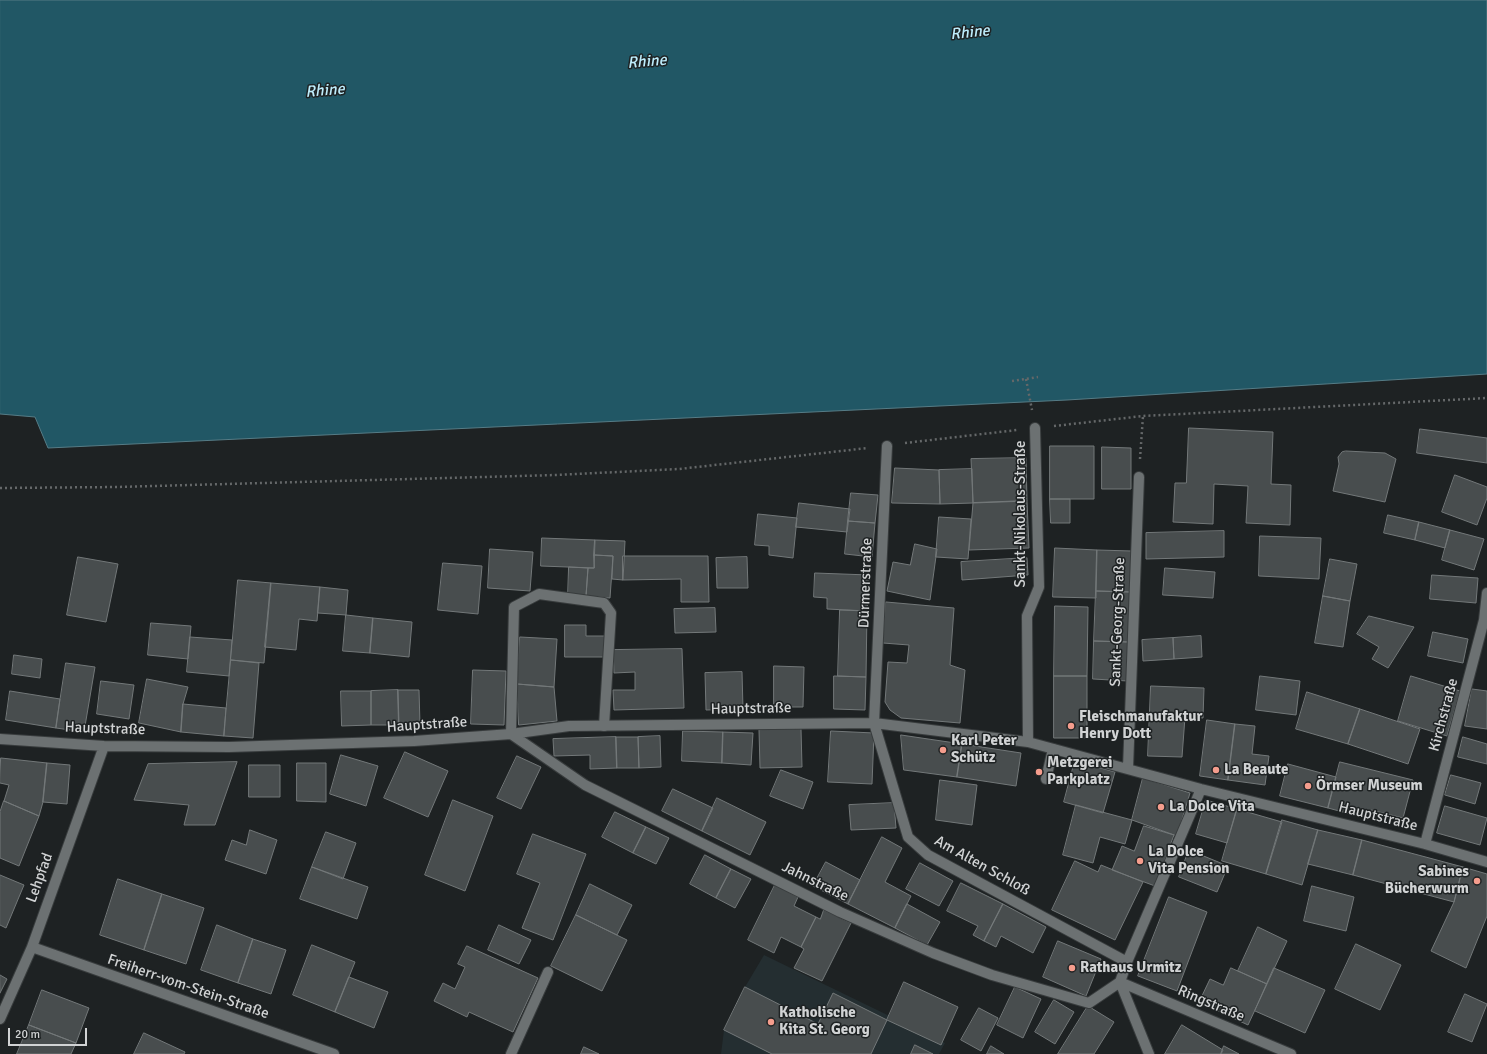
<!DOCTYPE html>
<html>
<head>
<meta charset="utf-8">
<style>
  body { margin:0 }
  #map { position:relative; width:1487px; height:1054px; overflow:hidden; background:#1e2223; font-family:Signika,sans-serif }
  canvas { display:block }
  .scale { position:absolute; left:8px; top:1028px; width:79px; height:18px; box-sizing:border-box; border:2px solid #d1d3d4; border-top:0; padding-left:5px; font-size:12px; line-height:14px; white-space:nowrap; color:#d1d3d4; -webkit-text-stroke:3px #1e2223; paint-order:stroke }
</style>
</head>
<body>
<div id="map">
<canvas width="1487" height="1054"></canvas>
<div class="scale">20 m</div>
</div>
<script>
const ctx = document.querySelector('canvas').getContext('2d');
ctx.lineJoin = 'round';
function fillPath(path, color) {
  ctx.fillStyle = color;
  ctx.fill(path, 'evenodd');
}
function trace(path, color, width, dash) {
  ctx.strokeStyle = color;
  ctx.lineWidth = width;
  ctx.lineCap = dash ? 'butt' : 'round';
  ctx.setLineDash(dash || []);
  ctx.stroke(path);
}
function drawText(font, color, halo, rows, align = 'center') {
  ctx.font = font + ' Signika,sans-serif';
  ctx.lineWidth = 3;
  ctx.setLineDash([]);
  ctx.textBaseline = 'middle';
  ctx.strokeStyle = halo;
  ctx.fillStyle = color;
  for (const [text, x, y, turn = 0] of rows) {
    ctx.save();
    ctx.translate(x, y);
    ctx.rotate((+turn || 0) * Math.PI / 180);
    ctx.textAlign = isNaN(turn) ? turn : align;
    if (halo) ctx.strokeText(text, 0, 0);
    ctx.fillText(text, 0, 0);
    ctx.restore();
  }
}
const built = new Path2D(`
  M 764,955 L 945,1043 L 939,1054 L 721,1054 L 724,1030 L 745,987 Z`);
const water = new Path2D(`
  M 0,0 L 1487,0 L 1487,374 L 1067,400 L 48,448 L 35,417 L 0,414 Z`);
const building = new Path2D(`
  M 1189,428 L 1273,432 L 1271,484 L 1291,485 L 1290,525 L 1246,523 L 1248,486 L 1214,484 L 1213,524 L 1173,522 L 1175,483 L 1186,483 Z
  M 1420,429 L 1487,438 L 1487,463 L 1417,453 Z
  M 1050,446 L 1094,446 L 1094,499 L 1050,499 Z
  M 1102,447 L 1131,448 L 1131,489 L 1102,489 Z
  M 1346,451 L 1385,453 L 1396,459 L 1385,502 L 1333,491 L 1339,464 L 1338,457 L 1342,452 Z
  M 1026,458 L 1027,501 L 973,503 L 971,459 Z
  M 895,468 L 939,470 L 940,504 L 892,503 Z
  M 972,469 L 973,503 L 940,504 L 939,470 Z
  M 1455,475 L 1487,487 L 1487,498 L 1477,525 L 1442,512 Z
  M 851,493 L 878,495 L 875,523 L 848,521 Z
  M 1050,499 L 1070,499 L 1070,523 L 1051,523 Z
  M 1027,501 L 1029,548 L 969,550 L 973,503 Z
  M 799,503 L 850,509 L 847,532 L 796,527 Z
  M 758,514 L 797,518 L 793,558 L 769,555 L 769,546 L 755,545 Z
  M 1388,515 L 1419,522 L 1415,540 L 1384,533 Z
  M 939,517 L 971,519 L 968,559 L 936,557 Z
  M 848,521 L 875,523 L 872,557 L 845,554 Z
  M 1419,522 L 1450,530 L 1445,548 L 1415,540 Z
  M 1450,530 L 1484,539 L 1474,570 L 1442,560 Z
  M 1224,531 L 1224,557 L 1146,559 L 1146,533 Z
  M 1260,536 L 1321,538 L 1319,579 L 1259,576 Z
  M 542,538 L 595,540 L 594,568 L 541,566 Z
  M 595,540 L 625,541 L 623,580 L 612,579 L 613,556 L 594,555 Z
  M 915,544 L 937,549 L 930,600 L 887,591 L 893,562 L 910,565 Z
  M 1055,548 L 1097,550 L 1096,598 L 1053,597 Z
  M 490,549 L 533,552 L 530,591 L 488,588 Z
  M 1097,550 L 1132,551 L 1131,592 L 1096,591 Z
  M 594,555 L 613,556 L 610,598 L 586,596 L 588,568 L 594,568 Z
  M 623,556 L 708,556 L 709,602 L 681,602 L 681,579 L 623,580 Z
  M 78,557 L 118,564 L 106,622 L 67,615 Z
  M 747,557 L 748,588 L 717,588 L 716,558 Z
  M 1027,558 L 1028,575 L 962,580 L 961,562 Z
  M 1330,559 L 1357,564 L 1350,601 L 1323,596 Z
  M 443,563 L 482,566 L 478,614 L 438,610 Z
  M 569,567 L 588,568 L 586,596 L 568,596 Z
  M 1165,568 L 1215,572 L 1213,598 L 1163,595 Z
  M 815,573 L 869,575 L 867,611 L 827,609 L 827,598 L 814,597 Z
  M 1432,575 L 1478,578 L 1476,603 L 1430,599 Z
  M 238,580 L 271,583 L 264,663 L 231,660 Z
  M 271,583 L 320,587 L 317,621 L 299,619 L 296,650 L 265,647 Z
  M 320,587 L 348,590 L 346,615 L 318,613 Z
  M 1096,591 L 1131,592 L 1129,642 L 1094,641 Z
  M 1323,596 L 1350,601 L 1343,647 L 1315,643 Z
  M 886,602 L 954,608 L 950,665 L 965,670 L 960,723 L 901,718 L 890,710 L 885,702 L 888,662 L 907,663 L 909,645 L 883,643 Z
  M 1055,606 L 1088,607 L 1087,676 L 1054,676 Z
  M 715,608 L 716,632 L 675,633 L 674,609 Z
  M 840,610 L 867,611 L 866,677 L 838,676 Z
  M 346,615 L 373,618 L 370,653 L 343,651 Z
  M 1369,616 L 1414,627 L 1388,668 L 1372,659 L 1379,647 L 1357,634 Z
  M 373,618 L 412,622 L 409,657 L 370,653 Z
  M 151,623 L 191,626 L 188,659 L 148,655 Z
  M 565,625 L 586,625 L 586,636 L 606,636 L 606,657 L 565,657 Z
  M 1433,632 L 1468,639 L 1463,663 L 1428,656 Z
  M 1201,636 L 1202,657 L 1174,659 L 1173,638 Z
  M 190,637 L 232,640 L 229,676 L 187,672 Z
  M 520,637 L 557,639 L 554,687 L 517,684 Z
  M 1173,638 L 1174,659 L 1143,661 L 1142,640 Z
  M 1094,641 L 1129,642 L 1128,681 L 1093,679 Z
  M 682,649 L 684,708 L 614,710 L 613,690 L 635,690 L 635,672 L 614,673 L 613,650 Z
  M 14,655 L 42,659 L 40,678 L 12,674 Z
  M 231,660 L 259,663 L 253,738 L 224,736 Z
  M 66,663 L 95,667 L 84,732 L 56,728 Z
  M 774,666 L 804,667 L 803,707 L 774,707 Z
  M 473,670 L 506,671 L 504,725 L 471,724 Z
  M 742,672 L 743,709 L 706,710 L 705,673 Z
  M 834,676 L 866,677 L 865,710 L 834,709 Z
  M 1054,676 L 1087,676 L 1087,738 L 1054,738 Z
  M 1260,676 L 1300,681 L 1296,715 L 1256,710 Z
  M 1411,676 L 1460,691 L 1447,736 L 1398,721 Z
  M 147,679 L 188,687 L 183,704 L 181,732 L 139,723 Z
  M 101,681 L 134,685 L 129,719 L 97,714 Z
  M 517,684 L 554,687 L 557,721 L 519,725 Z
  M 1151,686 L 1204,688 L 1203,718 L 1185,717 L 1182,757 L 1148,756 Z
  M 1472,689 L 1487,691 L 1487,729 L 1465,726 Z
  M 398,690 L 399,725 L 371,725 L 371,691 Z
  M 398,690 L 419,690 L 420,725 L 399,725 Z
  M 10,691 L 60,699 L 56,728 L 6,720 Z
  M 341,691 L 371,691 L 371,725 L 342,726 Z
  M 1307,692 L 1360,709 L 1348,744 L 1296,729 Z
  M 183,704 L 226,708 L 224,736 L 181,732 Z
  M 1360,709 L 1420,729 L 1408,764 L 1348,744 Z
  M 1207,720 L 1235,724 L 1228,780 L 1200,776 Z
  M 1235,724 L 1255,726 L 1252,754 L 1269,756 L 1265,785 L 1228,780 Z
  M 801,729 L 802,767 L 760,768 L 759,730 Z
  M 683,731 L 723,732 L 722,763 L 682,761 Z
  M 831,731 L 874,733 L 872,784 L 828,782 Z
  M 723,732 L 753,733 L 751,765 L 722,763 Z
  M 901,735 L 962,744 L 957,777 L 904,770 Z
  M 660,736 L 661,767 L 639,768 L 638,737 Z
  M 616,737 L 638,737 L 639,768 L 617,768 Z
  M 616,737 L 617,768 L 590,769 L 590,755 L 554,756 L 553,739 Z
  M 1463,737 L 1487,744 L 1487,764 L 1458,757 Z
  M 962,744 L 1021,753 L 1016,786 L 957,777 Z
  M 405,752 L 448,771 L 428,817 L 384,798 Z
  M 341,755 L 378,766 L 366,806 L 330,794 Z
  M 517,756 L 541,767 L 521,809 L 497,798 Z
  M 1,758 L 47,763 L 43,802 L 39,816 L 4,801 L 9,785 L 0,783 Z
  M 1075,761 L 1115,772 L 1103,813 L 1064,802 Z
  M 237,762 L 215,825 L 184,825 L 189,805 L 134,800 L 148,764 Z
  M 1340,762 L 1413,780 L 1403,818 L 1371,810 L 1369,819 L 1328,808 Z
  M 47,763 L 70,765 L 67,804 L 43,802 Z
  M 297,763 L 326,763 L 326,802 L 297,801 Z
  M 1288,764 L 1336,777 L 1328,808 L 1280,796 Z
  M 249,765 L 280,765 L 280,797 L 249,797 Z
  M 781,770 L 813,782 L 803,809 L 770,796 Z
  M 1451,775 L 1481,783 L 1475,804 L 1445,795 Z
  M 1143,778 L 1190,793 L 1177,836 L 1132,820 Z
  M 940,780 L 977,785 L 972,825 L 936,820 Z
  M 673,789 L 713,808 L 702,831 L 662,811 Z
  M 717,798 L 766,822 L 750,855 L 702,831 Z
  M 453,800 L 493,816 L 465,891 L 425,875 Z
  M 1206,800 L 1237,809 L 1227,843 L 1196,834 Z
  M 4,801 L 39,816 L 19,866 L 0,858 L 0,812 Z
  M 894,803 L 896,828 L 851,830 L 849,805 Z
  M 1076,805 L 1132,820 L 1125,844 L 1100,837 L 1093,863 L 1063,855 Z
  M 1445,806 L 1487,818 L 1480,845 L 1437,833 Z
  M 1237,809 L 1282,822 L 1266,874 L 1222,861 Z
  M 615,812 L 646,827 L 633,853 L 602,837 Z
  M 1282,820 L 1318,830 L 1302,885 L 1266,874 Z
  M 1144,826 L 1174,835 L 1155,886 L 1112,870 L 1122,846 L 1134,851 Z
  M 646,827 L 669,838 L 656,864 L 633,853 Z
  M 250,830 L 277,840 L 266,874 L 225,860 L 232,840 L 246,845 Z
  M 1318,830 L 1362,840 L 1353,875 L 1308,864 Z
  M 326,832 L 356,843 L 343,879 L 312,867 Z
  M 533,834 L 586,854 L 553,940 L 522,928 L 540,883 L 517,874 Z
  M 882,837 L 902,848 L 885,882 L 911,896 L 895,928 L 848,904 Z
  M 1362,840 L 1463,867 L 1454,902 L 1353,875 Z
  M 1189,850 L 1228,866 L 1217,892 L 1179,877 Z
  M 705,855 L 731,869 L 716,898 L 690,884 Z
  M 1075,861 L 1098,872 L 1101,865 L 1143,882 L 1115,940 L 1052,910 Z
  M 826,862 L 860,880 L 848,904 L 813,886 Z
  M 920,863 L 953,881 L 939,906 L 906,889 Z
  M 312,867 L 368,887 L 357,919 L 300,899 Z
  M 1463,867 L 1487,874 L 1487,916 L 1466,968 L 1431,951 L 1454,902 Z
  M 731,869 L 751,879 L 735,908 L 716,898 Z
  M 0,875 L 24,885 L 6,928 L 0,925 Z
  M 118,879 L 162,894 L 144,950 L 100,935 Z
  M 961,883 L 1003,904 L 984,941 L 973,935 L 978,926 L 947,911 Z
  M 590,884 L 632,905 L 617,935 L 576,915 Z
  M 775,885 L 798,897 L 794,906 L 816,917 L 801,947 L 781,937 L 774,953 L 748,940 Z
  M 1312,886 L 1354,897 L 1346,931 L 1304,921 Z
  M 162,894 L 204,908 L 186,964 L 144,950 Z
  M 1169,897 L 1207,912 L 1177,991 L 1138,976 Z
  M 907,904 L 940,922 L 927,945 L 895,928 Z
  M 1003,904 L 1046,927 L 1033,953 L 1001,936 L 996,947 L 984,941 Z
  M 824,910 L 851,923 L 822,981 L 794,968 L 804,949 L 801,947 L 816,917 L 820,919 Z
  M 576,915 L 627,940 L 602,991 L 551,966 Z
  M 217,925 L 253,939 L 238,983 L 201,970 Z
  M 499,925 L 531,940 L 519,964 L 488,950 Z
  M 1258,927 L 1287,941 L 1267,984 L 1238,971 Z
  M 253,939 L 286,950 L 271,994 L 238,983 Z
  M 1058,941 L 1101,959 L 1086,996 L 1043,977 Z
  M 1356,944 L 1401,965 L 1380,1010 L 1335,989 Z
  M 312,945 L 355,962 L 335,1012 L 293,995 Z
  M 467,946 L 538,978 L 513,1032 L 469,1012 L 467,1017 L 434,1001 L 443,983 L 455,989 L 465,967 L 458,964 Z
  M 1231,968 L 1267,984 L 1248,1025 L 1199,1002 L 1210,979 L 1223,985 Z
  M 1274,968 L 1325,990 L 1305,1033 L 1255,1011 Z
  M 0,975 L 7,979 L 0,993 Z
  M 349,977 L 388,992 L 374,1028 L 335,1012 Z
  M 904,982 L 958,1007 L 941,1045 L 887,1020 Z
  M 745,987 L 818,1024 L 833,993 L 887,1020 L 871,1054 L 772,1054 L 724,1030 Z
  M 1015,987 L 1041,999 L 1023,1038 L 997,1025 Z
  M 42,990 L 89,1008 L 76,1043 L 29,1025 Z
  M 1465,994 L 1487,1004 L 1472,1042 L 1448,1032 Z
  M 1054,1000 L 1074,1012 L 1055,1044 L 1035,1032 Z
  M 1088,1006 L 1114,1022 L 1094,1054 L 1058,1054 Z
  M 979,1008 L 998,1018 L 981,1051 L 961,1040 Z
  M 29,1025 L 76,1043 L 71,1054 L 17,1054 Z
  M 1182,1025 L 1223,1050 L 1221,1054 L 1165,1054 Z
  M 144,1033 L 185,1052 L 184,1054 L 134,1054 Z
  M 915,1045 L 933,1054 L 911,1054 Z
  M 991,1046 L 1004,1054 L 987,1054 Z
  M 1224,1046 L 1239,1054 L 1221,1054 Z
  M 584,1047 L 599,1054 L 581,1054 Z`);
const path = new Path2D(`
  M 1026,379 L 1032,410
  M 1012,381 L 1038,377
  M 1054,426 L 1143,416 L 1487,398
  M 905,443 L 1017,430
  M 1140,459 L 1143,416
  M 0,488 L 117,487 L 556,475 L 679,469 L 868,448`);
const service = new Path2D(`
  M 511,734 L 514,607 L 539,594 L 604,603 L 611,613 L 604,726
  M 1046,779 L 1053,749
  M 511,1054 L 548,972`);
const minor = new Path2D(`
  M 887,446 L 874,723 L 908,837 L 928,855 L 1127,962
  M 511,734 L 585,785 L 840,912 L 933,953 L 992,975 L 1089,1003 L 1120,982
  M 0,739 L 104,746 L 229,747 L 414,741 L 511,734 L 569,726 L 874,723 L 1028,742 L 1201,789 L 1425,844 L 1487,862
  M 1028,742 L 1027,616 L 1039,587 L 1035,428
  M 1128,768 L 1139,477
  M 1425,844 L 1484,620 L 1487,593
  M 32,947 L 334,1054
  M 1120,982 L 1291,1054
  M 0,1019 L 32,947 L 104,746
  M 1149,1054 L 1120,982 L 1127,962 L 1201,789`);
const markers = [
  [1071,726,4,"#f59d8d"],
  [943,750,4,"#f59d8d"],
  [1216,770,4,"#f59d8d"],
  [1039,772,4,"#f59d8d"],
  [1308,786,4,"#f59d8d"],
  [1161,807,4,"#f59d8d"],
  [1140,861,4,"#f59d8d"],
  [1477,881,4,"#f59d8d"],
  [1072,968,4,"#f59d8d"],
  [771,1022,4,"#f59d8d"]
];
const streetNames = [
  ["Sankt-Nikolaus-Straße",1021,514,-90],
  ["Dürmerstraße",866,583,-88],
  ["Sankt-Georg-Straße",1118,622,-88],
  ["Hauptstraße",751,709,-1],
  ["Kirchstraße",1444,715,-75],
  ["Hauptstraße",427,725,-4],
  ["Hauptstraße",105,729,2],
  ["Hauptstraße",1378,817,14],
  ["Am Alten Schloß",982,866,29],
  ["Lehpfad",40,878,-70],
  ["Jahnstraße",815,882,26],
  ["Freiherr-vom-Stein-Straße",188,987,19],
  ["Ringstraße",1211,1004,23]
];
const poiNames = [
  ["Fleischmanufaktur",1079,717],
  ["Henry Dott",1079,734],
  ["Karl Peter",951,741],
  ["Schütz",951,758],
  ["Metzgerei",1047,763],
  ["Parkplatz",1047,780],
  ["La Beaute",1224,770],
  ["Örmser Museum",1316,786],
  ["La Dolce Vita",1169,807],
  ["La Dolce",1148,852],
  ["Vita Pension",1148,869],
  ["Sabines",1469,872,"right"],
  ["Bücherwurm",1469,889,"right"],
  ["Rathaus Urmitz",1080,968],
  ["Katholische",779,1013],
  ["Kita St. Georg",779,1030]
];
const waterNames = [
  ["Rhine",970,33,-6],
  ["Rhine",647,62,-5],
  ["Rhine",325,91,-5]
];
fillPath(built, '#242e31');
fillPath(water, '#215765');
trace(water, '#567c86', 1);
fillPath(building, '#484d4e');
trace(building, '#737879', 1);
trace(service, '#383c3d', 12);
trace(minor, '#383c3d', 12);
trace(path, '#656869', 2.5, [2, 3]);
trace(service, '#6c7172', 10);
trace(minor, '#6c7172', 10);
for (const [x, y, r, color] of markers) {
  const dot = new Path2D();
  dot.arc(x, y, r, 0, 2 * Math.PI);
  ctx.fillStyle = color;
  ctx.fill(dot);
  trace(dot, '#1e2223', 1.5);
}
drawText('15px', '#d1d3d4', '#1e2223', streetNames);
drawText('bold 15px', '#d1d3d4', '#1e2223', poiNames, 'left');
drawText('italic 16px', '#bdecfb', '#1e2223', waterNames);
</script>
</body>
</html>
